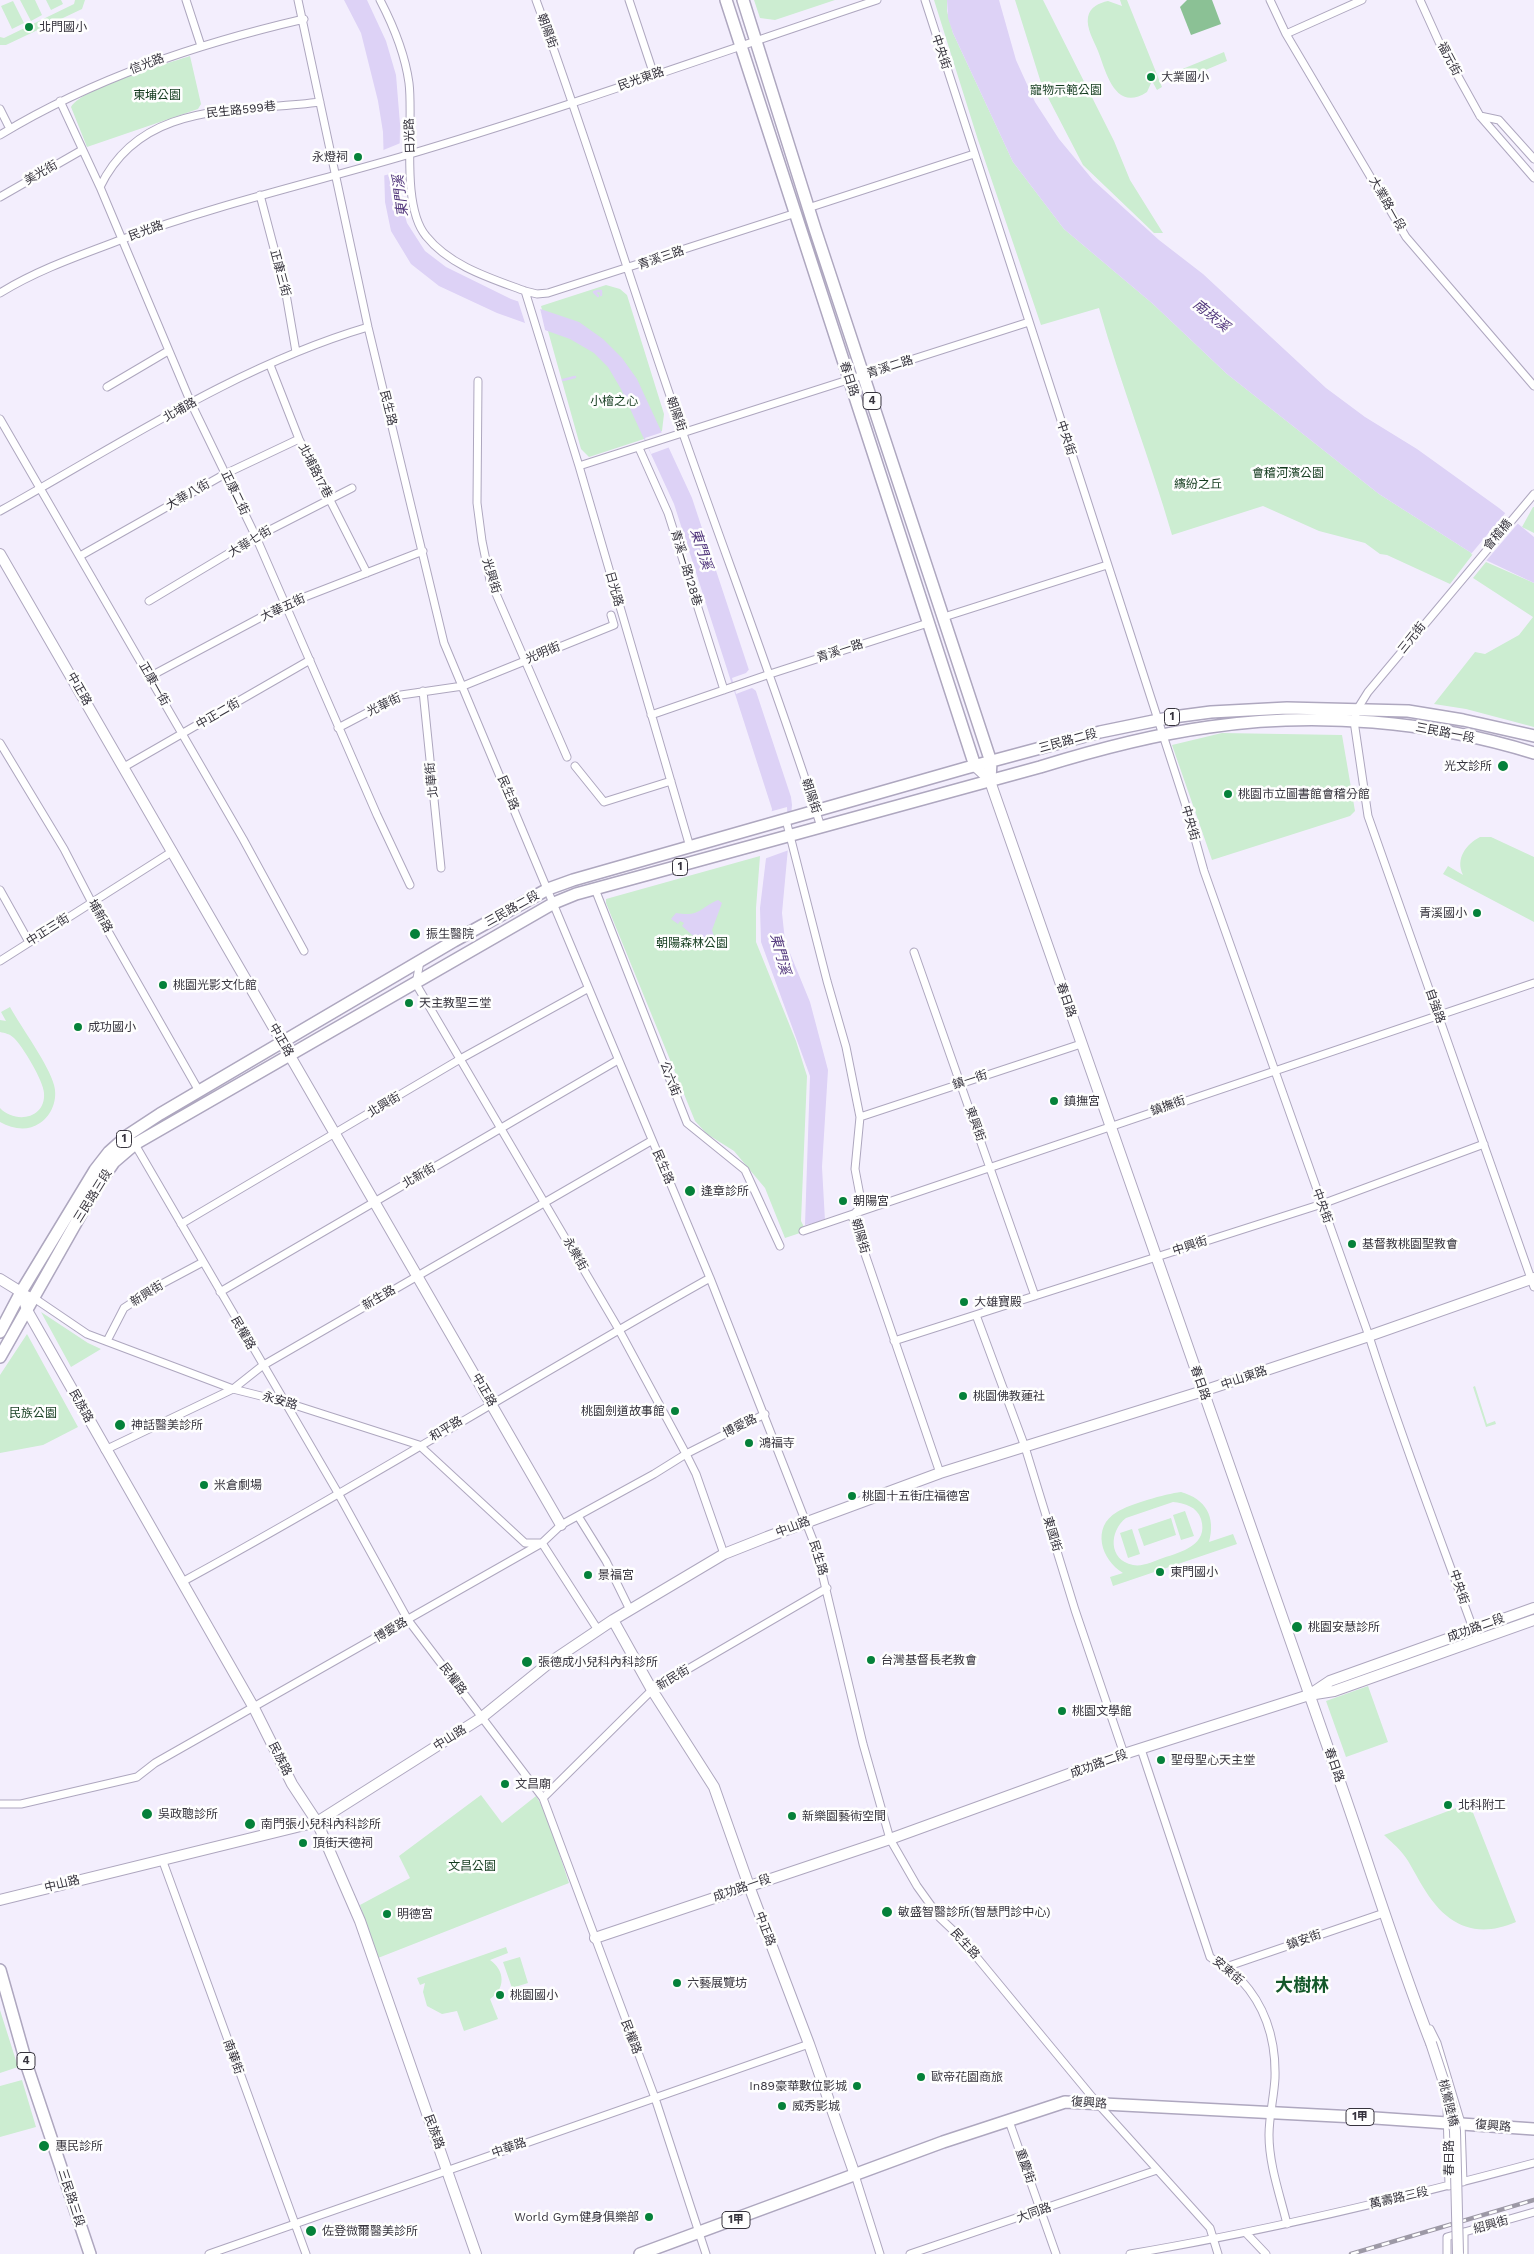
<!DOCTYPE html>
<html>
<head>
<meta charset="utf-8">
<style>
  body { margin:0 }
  canvas { display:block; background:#f3eefd }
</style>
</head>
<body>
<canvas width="1534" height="2254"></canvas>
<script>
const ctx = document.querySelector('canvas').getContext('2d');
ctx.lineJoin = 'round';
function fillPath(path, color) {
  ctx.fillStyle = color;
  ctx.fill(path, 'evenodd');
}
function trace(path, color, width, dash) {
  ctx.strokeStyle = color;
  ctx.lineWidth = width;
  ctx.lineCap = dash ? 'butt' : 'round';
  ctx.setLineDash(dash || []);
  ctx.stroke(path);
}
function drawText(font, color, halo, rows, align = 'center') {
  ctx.font = font + ' "Work Sans","Noto Sans TC",sans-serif';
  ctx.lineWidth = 5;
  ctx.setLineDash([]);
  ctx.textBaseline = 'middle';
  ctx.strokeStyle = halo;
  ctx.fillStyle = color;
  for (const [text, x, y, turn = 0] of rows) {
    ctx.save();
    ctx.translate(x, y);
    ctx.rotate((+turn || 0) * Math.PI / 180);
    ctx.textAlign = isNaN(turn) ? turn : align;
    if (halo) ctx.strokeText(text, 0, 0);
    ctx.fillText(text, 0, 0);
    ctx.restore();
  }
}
const green = new Path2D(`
  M 20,0 L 35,0 L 42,15 L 31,21 Z
  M 46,0 L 61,0 L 63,4 L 51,10 Z
  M 75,0 L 85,0 L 82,9 L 6,45 L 0,45 L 0,37 L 4,38 L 74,4 Z
  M 754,0 L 835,0 L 775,20 L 760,18 Z
  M 934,0 L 947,0 L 947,11 L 953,33 L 1013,162 L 1064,229 L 1153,304 L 1227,374 L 1379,494 L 1473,554 L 1450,584 L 1387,555 L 1380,554 L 1365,543 L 1319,531 L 1263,506 L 1172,535 C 1150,459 1121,385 1099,308 L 1041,325 L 978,140 Z
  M 1015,0 L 1043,0 L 1114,141 L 1130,180 L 1163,233 L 1154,233 L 1083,165 L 1042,86 Z
  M 1120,0 L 1127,0 L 1162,87 L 1157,90 L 1152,81 L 1147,92 C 1115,113 1106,72 1098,51 C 1094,41 1086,28 1088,17 C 1090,7 1099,3 1108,1 L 1122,6 Z
  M 13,1 L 24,23 L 12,29 L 1,6 Z
  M 1224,52 L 1227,61 L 1184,79 L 1180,70 Z
  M 190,56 L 201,104 L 198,109 L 87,147 L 71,107 C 85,86 163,65 190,56 Z
  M 606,285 L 620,289 L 627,295 L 664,414 L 662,431 L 644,439 L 589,457 L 581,449 L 541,306 Z
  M 1533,507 L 1534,507 L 1534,533 L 1522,527 Z
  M 1486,562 L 1534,583 L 1534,727 L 1466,709 L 1434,704 L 1475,652 L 1485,654 L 1519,635 L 1533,617 L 1473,578 Z
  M 1222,733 L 1342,735 L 1355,811 L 1350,816 L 1212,860 L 1172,745 Z
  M 1480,837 L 1491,837 L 1534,857 L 1534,922 L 1443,874 L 1448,866 L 1463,875 C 1455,859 1466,844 1480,837 Z
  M 760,856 L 756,908 L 756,942 L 796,1041 L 807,1076 L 801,1221 L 806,1231 L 785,1238 L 765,1188 L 734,1151 L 707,1134 L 695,1121 L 606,903 L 606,899 Z
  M 10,1007 C 21,1027 49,1065 54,1085 C 58,1099 52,1115 40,1123 C 27,1132 13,1129 0,1122 L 0,1108 C 15,1124 46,1119 44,1093 C 44,1082 22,1045 14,1038 C 10,1034 5,1033 0,1032 L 0,1020 L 6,1021 L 1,1012 Z
  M 41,1312 L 88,1343 L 101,1349 L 71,1367 Z
  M 27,1334 L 78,1427 L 43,1445 L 0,1453 L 0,1375 Z
  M 1475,1386 L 1487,1424 L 1495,1421 L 1496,1424 L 1486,1427 L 1473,1387 Z
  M 1181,1492 C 1206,1499 1216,1517 1209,1542 L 1233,1534 L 1237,1544 L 1113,1586 L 1110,1577 L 1123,1573 C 1101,1560 1091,1527 1117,1512 C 1130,1504 1165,1494 1181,1492 ZM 1173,1502 C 1185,1503 1197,1507 1201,1519 C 1209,1545 1181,1552 1163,1558 C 1154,1561 1143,1567 1133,1565 C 1108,1560 1109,1531 1126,1518 Z
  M 1185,1511 L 1194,1536 L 1181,1540 L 1173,1515 Z
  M 1171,1518 L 1176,1535 L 1144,1546 L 1138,1529 Z
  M 1132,1529 L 1140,1554 L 1128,1558 L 1120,1533 Z
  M 1368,1686 L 1388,1742 L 1346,1757 L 1326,1701 Z
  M 481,1795 L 502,1823 L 536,1796 L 545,1811 L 569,1883 L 378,1958 L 360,1905 L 410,1878 L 399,1856 Z
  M 1463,1804 L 1470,1805 L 1516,1922 C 1474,1940 1445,1924 1423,1887 C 1416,1876 1411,1864 1403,1854 C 1398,1847 1390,1841 1384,1835 L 1459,1807 Z
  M 506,1947 L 508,1953 L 490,1960 C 505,1970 506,1989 490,1999 L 498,2019 L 464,2031 L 457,2011 L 442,2014 L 427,2006 L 423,1992 L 425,1983 L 420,1985 L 417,1978 Z
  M 520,1957 L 528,1983 L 512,1988 L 503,1962 Z
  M 0,2010 L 18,2067 L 0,2073 Z
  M 22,2080 L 36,2127 L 0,2137 L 0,2086 Z`);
const forest = new Path2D(`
  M 1187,0 L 1212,0 L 1221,24 L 1191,35 L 1180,7 Z`);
const water = new Path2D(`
  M 344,0 L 367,0 L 386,41 L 396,75 L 400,124 L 399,194 L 407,223 L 425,251 L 446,267 L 511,299 L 579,322 L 603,339 L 622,358 L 637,379 L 692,498 L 791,797 L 792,805 L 782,913 L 785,941 L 810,1002 L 828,1070 L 822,1167 L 825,1221 L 805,1225 L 810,1076 L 761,942 L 760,908 L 772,809 L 674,504 L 621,389 L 608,367 L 594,353 L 570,339 L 497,313 L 439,286 L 411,264 L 391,231 L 385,202 L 383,132 L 378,101 L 361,33 Z
  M 947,0 L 999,0 L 1016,60 L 1035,102 L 1059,139 L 1093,180 L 1159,240 L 1203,274 L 1326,388 L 1365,417 L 1417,449 L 1499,508 L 1534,537 L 1534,583 L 1473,554 L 1379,494 L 1227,374 L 1153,304 L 1064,229 L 1013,162 L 953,33 L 948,18 Z
  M 718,900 L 722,903 L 712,930 L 715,940 L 700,942 L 682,926 L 684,923 L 680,921 L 678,924 L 671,919 L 676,913 C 701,917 699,908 718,900 Z`);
const pier = new Path2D(`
  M 403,142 L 402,171 L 382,176 L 381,151 Z
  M 518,301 L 540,308 L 546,334 L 526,326 Z
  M 663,432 L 670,447 L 651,454 L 645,438 Z
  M 1507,511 L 1520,521 L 1486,561 L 1471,554 Z
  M 751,667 L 759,693 L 752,688 L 736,694 L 732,678 L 746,673 Z
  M 787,807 L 789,850 L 764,859 L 769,812 Z`);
const stream = new Path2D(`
  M 598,291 L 601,291 L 601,295
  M 598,296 L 594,292 L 598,291
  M 563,380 L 575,377`);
const street = new Path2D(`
  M 186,0 L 201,46
  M 298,0 L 368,327 L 444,643 L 710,1278 L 816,1548 L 863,1744 L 890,1839 L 917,1886 L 940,1918 L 960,1937 L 1098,2104 L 1210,2228 L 1218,2254
  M 380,0 C 393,25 405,54 409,83 C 414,122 400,205 426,236 C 450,266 490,278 525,291 L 579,466 L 690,847
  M 536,0 C 590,147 635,297 687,445 C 732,573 780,699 821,827
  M 629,0 L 654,75
  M 925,0 L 1185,803 L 1204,871 L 1369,1336 C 1401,1437 1439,1535 1475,1634
  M 1270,0 L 1286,34 L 1406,237 L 1534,386
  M 1420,0 L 1439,42 L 1480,116 L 1534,178
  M 1286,34 L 1362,0
  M 60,101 L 100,187 L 191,403 L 256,537 L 377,815 L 410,885
  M 0,109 L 10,129
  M 1480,116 L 1499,120 L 1534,159
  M 0,135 C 94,78 197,44 304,19
  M 100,187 C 142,99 239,113 320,102
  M 260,195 L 286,294 L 296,352
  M 0,197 L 82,150
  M 808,208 L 974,154
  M 525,291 L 537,294 L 548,293 L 796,213
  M 0,293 C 39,269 81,255 123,239 C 213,206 307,184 400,157 C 560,110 718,53 877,0
  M 270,365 L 299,439 L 367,573
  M 478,381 L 477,503 L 482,541 L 490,580 L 567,757
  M 107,387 L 168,351
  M 0,419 L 243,839 L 304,951
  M 639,448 L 668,513 L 724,690
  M 579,466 L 1029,322
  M 1534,494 L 1368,692 L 1358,708 L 1354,721 L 1368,816 L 1534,1287
  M 0,511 C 119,445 236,366 368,327
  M 80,556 L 225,474 L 299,439
  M 149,601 L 256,537 L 352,488
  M 944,617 L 1107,565
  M 149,677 L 284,605 L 423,551
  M 423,691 L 441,868
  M 651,715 L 770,674 L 928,623
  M 338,728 L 401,695 L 463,686 L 614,625 L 611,615
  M 0,743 L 64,849 L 92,903 L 199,1091
  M 575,766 L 604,802 L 671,781
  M 124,767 L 310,660
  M 786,820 L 827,981 L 846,1047 L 860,1117 L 855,1169 L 862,1206 L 852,1216 L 940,1473
  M 595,889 L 687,1123 L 745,1170 L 780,1246
  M 0,890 L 29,942
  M 914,952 L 1035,1296
  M 0,961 L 173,851
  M 420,961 L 416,984 L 618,1328 L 686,1454 L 696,1474 L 724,1554
  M 860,1117 L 1081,1044
  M 133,1141 L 338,1493 L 408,1620 L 543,1798 L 655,2098 L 706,2254
  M 181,1224 L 462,1058 L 587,989
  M 803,1231 L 1534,983
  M 21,1292 L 34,1298 L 87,1334 L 233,1389 L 285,1402 L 419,1445 L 525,1543 L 541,1543
  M 220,1292 L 618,1060
  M 976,1315 L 1025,1447 L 1075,1610 L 1124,1754
  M 107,1341 L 124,1308 L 156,1287 L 203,1262
  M 894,1341 L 1322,1204 L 1484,1144
  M 105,1450 L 233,1389 L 262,1366 L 651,1141
  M 578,1516 L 606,1561 L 630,1610
  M 542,1543 L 598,1630
  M 182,1582 C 361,1485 533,1377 710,1278
  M 1141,1749 L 1210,1957 C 1220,1965 1232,1971 1241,1980 C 1266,2007 1276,2042 1275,2078 C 1274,2097 1269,2116 1269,2135 C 1269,2165 1280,2195 1287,2224
  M 543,1798 L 652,1690 L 827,1588
  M 0,1804 L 21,1804 L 137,1777 L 155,1763 L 542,1543 L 561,1525 L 654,1474 L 686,1454 L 765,1414
  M 162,1859 L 306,2254
  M 1223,1968 L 1384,1913
  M 1430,2029 L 1437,2043 L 1461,2123 L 1463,2182
  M 1447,2108 L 1449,2186
  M 1009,2121 L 1056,2254
  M 855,2175 L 880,2254
  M 1246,2233 L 1266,2254
  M 209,2254 L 809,2044
  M 910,2254 L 1157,2170
  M 1130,2254 C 1266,2231 1400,2199 1534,2163
  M 1447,2254 L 1447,2237 L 1534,2212
  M 1464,2254 L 1464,2232`);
const secondary = new Path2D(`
  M 0,554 L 561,1525
  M 975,766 L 990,780 L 992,787 C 1107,1113 1218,1440 1334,1765 C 1367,1857 1395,1951 1431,2043
  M 0,1279 L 21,1292 L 28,1312 L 254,1708 L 292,1784 L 317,1822 L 360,1921 L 476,2254
  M 613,1620 L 652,1690 L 714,1787 L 749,1886 L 809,2044 L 855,2175
  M 1312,1693 L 1330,1681 L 1534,1608
  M 0,1900 L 317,1822 L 481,1718 L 549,1663 L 613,1620 L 724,1554 L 767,1537 L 940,1473 L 1203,1391 L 1369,1336 L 1534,1278
  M 595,1938 L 890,1839 L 1124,1754 L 1309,1695 L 1334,1691 L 1534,1620`);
const primary = new Path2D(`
  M 726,0 L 975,766
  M 743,0 L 815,229 L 991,762 L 990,780
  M 0,1332 L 21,1292 L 95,1170 L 109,1152 L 128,1135 L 160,1114 L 454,941 L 548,889 L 573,880 L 966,768 L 1100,732 L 1173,717 L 1211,712 L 1287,708 L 1408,711 L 1463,720 L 1534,736
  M 0,1357 L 94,1191 L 114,1162 L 135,1144 L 554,903 L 576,894 L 1040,767 C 1095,750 1151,735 1209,727 C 1316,711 1431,721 1534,753
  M 0,1970 L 28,2069 L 90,2254
  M 640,2254 L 943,2142 L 1065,2102 L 1375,2118 L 1534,2129`);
const rail = new Path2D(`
  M 1351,2254 L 1534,2200`);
const secondaryBridge = new Path2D(`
  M 1431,2043 L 1451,2104 L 1455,2131 L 1458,2254`);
const markers = [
  [29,27,5,"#05813a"],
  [1151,77,5,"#05813a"],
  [358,157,5,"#05813a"],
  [1503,766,6,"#05813a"],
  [1228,794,5,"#05813a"],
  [1477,913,5,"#05813a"],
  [415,934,6,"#05813a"],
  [163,985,5,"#05813a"],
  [409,1003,5,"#05813a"],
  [78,1027,5,"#05813a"],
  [1054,1101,5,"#05813a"],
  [690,1191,6,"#05813a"],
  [843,1201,5,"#05813a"],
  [1352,1244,5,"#05813a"],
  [964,1302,5,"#05813a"],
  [963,1396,5,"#05813a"],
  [675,1411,5,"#05813a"],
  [120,1425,6,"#05813a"],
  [749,1443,5,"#05813a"],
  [204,1485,5,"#05813a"],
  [852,1496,5,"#05813a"],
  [1160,1572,5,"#05813a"],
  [588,1575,5,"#05813a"],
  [1297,1627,6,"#05813a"],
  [871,1660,5,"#05813a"],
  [527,1662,6,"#05813a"],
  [1062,1711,5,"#05813a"],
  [1161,1760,5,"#05813a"],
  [505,1784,5,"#05813a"],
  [1448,1805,5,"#05813a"],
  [147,1814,6,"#05813a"],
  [792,1816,5,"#05813a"],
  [250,1824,6,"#05813a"],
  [303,1843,5,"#05813a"],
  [887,1912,6,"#05813a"],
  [387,1914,5,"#05813a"],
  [677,1983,5,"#05813a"],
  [500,1995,5,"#05813a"],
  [921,2077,5,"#05813a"],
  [857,2086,5,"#05813a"],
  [782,2106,5,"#05813a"],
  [44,2146,6,"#05813a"],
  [649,2217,5,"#05813a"],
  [311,2231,6,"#05813a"]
];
const shields = [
  [872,401,18],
  [1172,717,15],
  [680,867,15],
  [124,1139,15],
  [26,2061,18],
  [1360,2117,28],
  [736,2220,28]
];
const shieldNames = [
  ["4",872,401],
  ["1",1172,717],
  ["1",680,867],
  ["1",124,1139],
  ["4",26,2061],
  ["1甲",1360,2117],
  ["1甲",736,2220]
];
const poiNames = [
  ["北門國小",39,27],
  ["大業國小",1161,77],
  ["永燈祠",348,157,"right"],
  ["光文診所",1492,766,"right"],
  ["桃園市立圖書館會稽分館",1238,794],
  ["青溪國小",1467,913,"right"],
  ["振生醫院",426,934],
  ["桃園光影文化館",173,985],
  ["天主教聖三堂",419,1003],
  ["成功國小",88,1027],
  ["鎮撫宮",1064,1101],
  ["逢章診所",701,1191],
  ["朝陽宮",853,1201],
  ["基督教桃園聖教會",1362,1244],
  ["大雄寶殿",974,1302],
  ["桃園佛教蓮社",973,1396],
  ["桃園劍道故事館",665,1411,"right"],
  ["神話醫美診所",131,1425],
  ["鴻福寺",759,1443],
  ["米倉劇場",214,1485],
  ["桃園十五街庄福德宮",862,1496],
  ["東門國小",1170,1572],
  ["景福宮",598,1575],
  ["桃園安慧診所",1308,1627],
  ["台灣基督長老教會",881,1660],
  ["張德成小兒科內科診所",538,1662],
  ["桃園文學館",1072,1711],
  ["聖母聖心天主堂",1171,1760],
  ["文昌廟",515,1784],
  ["北科附工",1458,1805],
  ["吳政聰診所",158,1814],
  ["新樂園藝術空間",802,1816],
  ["南門張小兒科內科診所",261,1824],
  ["頂街天德祠",313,1843],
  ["敏盛智醫診所(智慧門診中心)",898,1912],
  ["明德宮",397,1914],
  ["六藝展覽坊",687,1983],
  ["桃園國小",510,1995],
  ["歐帝花園商旅",931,2077],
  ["In89豪華數位影城",847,2086,"right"],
  ["威秀影城",792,2106],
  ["惠民診所",55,2146],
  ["World Gym健身俱樂部",639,2217,"right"],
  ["佐登微爾醫美診所",322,2231]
];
const streetNames = [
  ["朝陽街",547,31,70],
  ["中央街",941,52,72],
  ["福元街",1449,59,62],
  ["信光路",147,64,-21],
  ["民光東路",641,79,-19],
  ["民生路599巷",241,110,-6],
  ["日光路",410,136,-92],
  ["美光街",41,173,-30],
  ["大業路一段",1387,204,60],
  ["民光路",146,231,-20],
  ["青溪三路",661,258,-19],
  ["正康三街",280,273,75],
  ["青溪二路",890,367,-18],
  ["春日路",849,379,72],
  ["民生路",388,408,76],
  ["北埔路",180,410,-29],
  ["朝陽街",676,414,71],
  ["中央街",1066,438,72],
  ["北埔路17巷",315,471,63],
  ["正康二街",235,493,64],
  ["大華八街",188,495,-30],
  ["會稽橋",1498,535,-50],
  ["大華七街",250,542,-31],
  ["青溪一路128巷",686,568,73],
  ["光興街",491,576,73],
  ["日光路",614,589,74],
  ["大華五街",283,608,-25],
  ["三元街",1412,638,-51],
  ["青溪一路",840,651,-18],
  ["光明街",543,653,-23],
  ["正康一街",154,684,60],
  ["中正路",79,689,60],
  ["光華街",384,705,-26],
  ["中正二街",218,714,-30],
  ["三民路一段",1445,733,11],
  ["三民路二段",1068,741,-15],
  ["北華街",432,780,-96],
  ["民生路",508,793,67],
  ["朝陽街",811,796,72],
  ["中央街",1190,823,74],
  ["三民路二段",512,909,-29],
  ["埔新路",100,916,60],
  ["中正三街",48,930,-32],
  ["春日路",1066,1000,71],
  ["自強路",1435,1006,71],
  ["中正路",281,1040,60],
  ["公六街",670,1079,69],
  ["鎮一街",970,1080,-18],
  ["北興街",384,1105,-31],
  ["鎮撫街",1168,1106,-19],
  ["東興街",975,1124,70],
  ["民生路",663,1167,67],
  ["北新街",419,1176,-30],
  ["三民路三段",93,1196,-58],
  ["中央街",1322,1206,70],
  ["朝陽街",860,1236,74],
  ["中興街",1190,1246,-18],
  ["永樂街",575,1254,60],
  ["新興街",147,1294,-32],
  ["新生路",379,1298,-30],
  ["民權路",243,1333,60],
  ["中山東路",1244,1378,-19],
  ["春日路",1200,1383,71],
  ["中正路",484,1390,60],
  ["永安路",280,1401,16],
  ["民族路",81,1406,61],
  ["博愛路",740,1426,-27],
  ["和平路",446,1429,-31],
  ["中山路",793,1527,-21],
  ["東國街",1052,1534,73],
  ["民生路",818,1558,73],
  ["中央街",1459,1587,72],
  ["成功路二段",1476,1628,-20],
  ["博愛路",391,1630,-30],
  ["新民街",673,1678,-31],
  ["民權路",453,1679,53],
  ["中山路",450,1738,-32],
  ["民族路",280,1759,63],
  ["成功路二段",1099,1764,-20],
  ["春日路",1334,1765,71],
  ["中山路",62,1884,-14],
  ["成功路一段",742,1888,-19],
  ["中正路",765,1929,69],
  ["鎮安街",1304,1940,-19],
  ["民生路",965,1944,48],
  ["安東街",1228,1971,40],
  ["民權路",631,2037,69],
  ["南華街",233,2057,70],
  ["復興路",1089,2103,4],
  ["桃鶯陸橋",1448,2103,76],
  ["復興路",1493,2126,5],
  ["民族路",434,2132,70],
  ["中華路",509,2148,-19],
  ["春日路",1449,2158,-90],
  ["重慶街",1025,2166,71],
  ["三民路三段",71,2198,72],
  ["萬壽路三段",1399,2198,-13],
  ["大同路",1034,2213,-19],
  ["紹興街",1491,2225,-16]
];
const parkNames = [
  ["寵物示範公園",1066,90],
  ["東埔公園",157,95],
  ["小檜之心",614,401],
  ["會稽河濱公園",1288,473],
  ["繽紛之丘",1198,484],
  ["朝陽森林公園",692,943],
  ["民族公園",33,1413],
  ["文昌公園",472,1866]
];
const waterNames = [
  ["東門溪",401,196,-97],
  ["南崁溪",1211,316,39],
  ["東門溪",701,549,72],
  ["東門溪",780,954,75]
];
const districtNames = [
  ["大樹林",1302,1986]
];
fillPath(green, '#ccedd1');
fillPath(forest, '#8bc195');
fillPath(water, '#ddd2f6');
fillPath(pier, '#f3eefd');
trace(stream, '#ddd2f6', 2.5);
trace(street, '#aea7bf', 9);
trace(secondary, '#aea7bf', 12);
trace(primary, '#aea7bf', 14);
trace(street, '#fff', 7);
trace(secondary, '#fff', 10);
trace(primary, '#fff', 11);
trace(rail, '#9d99a6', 4.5);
trace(rail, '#fefefe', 2.5, [8]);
trace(secondaryBridge, '#aea7bf', 12, []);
trace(secondaryBridge, '#fff', 10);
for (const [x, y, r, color] of markers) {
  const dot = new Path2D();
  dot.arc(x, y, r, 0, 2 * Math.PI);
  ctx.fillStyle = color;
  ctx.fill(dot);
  trace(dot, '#fefefe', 2);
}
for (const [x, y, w] of shields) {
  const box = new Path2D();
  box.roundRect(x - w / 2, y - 8.5, w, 17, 4);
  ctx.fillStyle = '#fefefe';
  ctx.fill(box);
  trace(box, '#36333d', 1);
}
drawText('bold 11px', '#36333d', null, shieldNames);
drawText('12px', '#36333d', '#fefefe', poiNames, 'left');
drawText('12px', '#36333d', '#fefefe', streetNames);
drawText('12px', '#123a1d', '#fefefe', parkNames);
drawText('italic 14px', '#52377c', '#fefefe', waterNames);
drawText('bold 18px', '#14582a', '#fefefe', districtNames);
</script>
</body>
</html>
